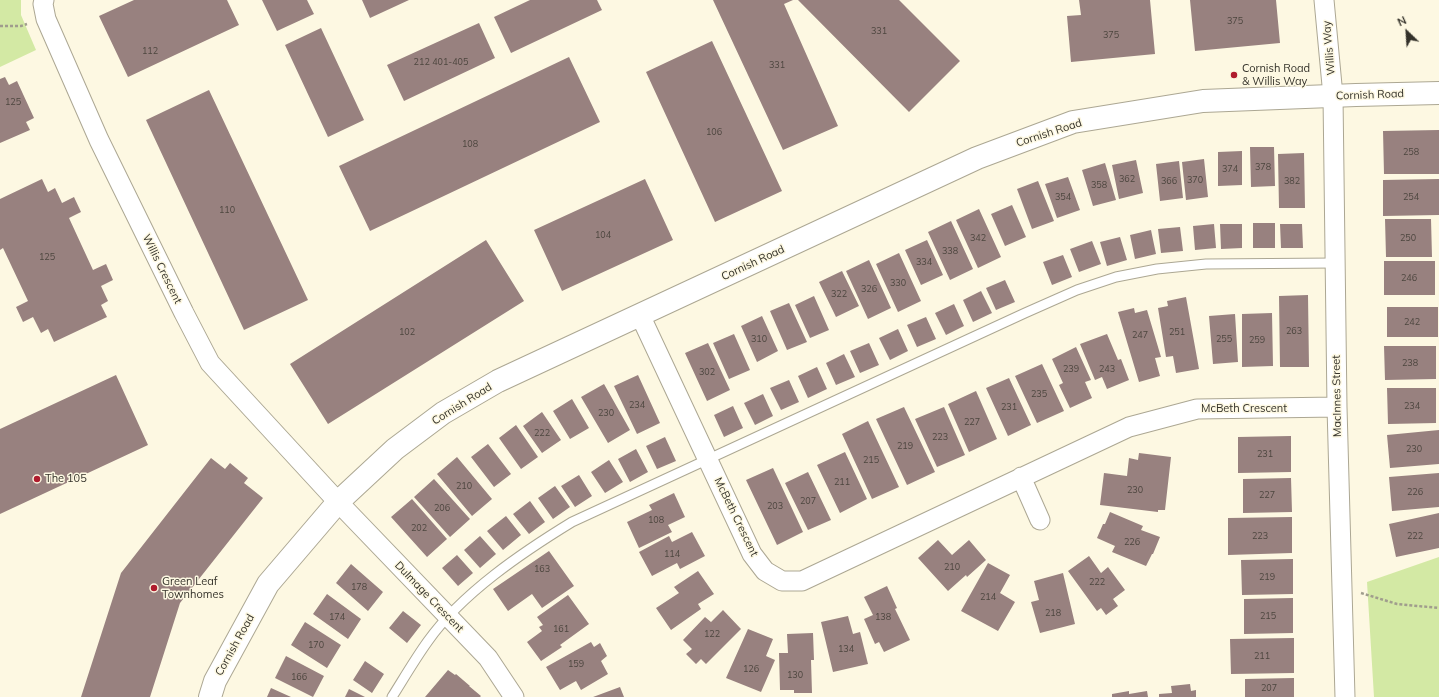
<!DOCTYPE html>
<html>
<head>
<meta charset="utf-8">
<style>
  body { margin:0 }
  #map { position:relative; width:1439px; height:697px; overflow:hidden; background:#fdf8e2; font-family:Mulish,sans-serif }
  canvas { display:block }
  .north { position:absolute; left:1387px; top:12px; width:40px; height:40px; -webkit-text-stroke:3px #fdf8e2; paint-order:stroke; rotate:335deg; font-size:11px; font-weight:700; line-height:16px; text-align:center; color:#34322a }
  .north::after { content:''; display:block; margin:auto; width:14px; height:18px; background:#34322a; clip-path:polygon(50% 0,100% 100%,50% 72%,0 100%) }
</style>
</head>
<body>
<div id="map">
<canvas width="1439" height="697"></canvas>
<div class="north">N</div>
</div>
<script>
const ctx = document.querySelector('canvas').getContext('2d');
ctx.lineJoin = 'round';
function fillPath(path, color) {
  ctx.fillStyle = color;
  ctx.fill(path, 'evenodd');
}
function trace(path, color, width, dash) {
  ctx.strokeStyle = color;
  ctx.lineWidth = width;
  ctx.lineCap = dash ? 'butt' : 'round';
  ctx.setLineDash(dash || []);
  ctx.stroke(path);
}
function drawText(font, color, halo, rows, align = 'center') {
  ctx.font = font + ' Mulish,sans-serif';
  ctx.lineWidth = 3;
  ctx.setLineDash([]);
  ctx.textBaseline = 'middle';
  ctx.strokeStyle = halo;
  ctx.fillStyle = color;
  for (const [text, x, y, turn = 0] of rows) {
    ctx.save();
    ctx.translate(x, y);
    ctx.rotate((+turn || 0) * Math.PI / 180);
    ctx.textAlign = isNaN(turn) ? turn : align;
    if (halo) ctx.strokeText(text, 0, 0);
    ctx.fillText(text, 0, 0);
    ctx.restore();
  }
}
const green = new Path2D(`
  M 0,0 L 21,0 L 21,15 L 36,50 L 0,67 Z
  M 1439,557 L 1439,697 L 1374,697 L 1367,582 Z`);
const building = new Path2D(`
  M 134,0 L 227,0 L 239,25 L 128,77 L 99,16 Z
  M 262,0 L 307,0 L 314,14 L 277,31 Z
  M 362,0 L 409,0 L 370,18 Z
  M 530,0 L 597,0 L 602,10 L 511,53 L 494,17 Z
  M 713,0 L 793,0 L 784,4 L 838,126 L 783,150 Z
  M 798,0 L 899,0 L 960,61 L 909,112 Z
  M 1079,0 L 1150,0 L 1155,54 L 1071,62 L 1067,16 L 1081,15 Z
  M 1190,0 L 1276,0 L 1280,43 L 1195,51 Z
  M 479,23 L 495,58 L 404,101 L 387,65 Z
  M 321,28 L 364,120 L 328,137 L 285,45 Z
  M 712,41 L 782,191 L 715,222 L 646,72 Z
  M 569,57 L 600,122 L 370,231 L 339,166 Z
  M 5,77 L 9,85 L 17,81 L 34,118 L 26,122 L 30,130 L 0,143 L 0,79 Z
  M 209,90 L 308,300 L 244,330 L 146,120 Z
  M 1439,130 L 1439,174 L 1384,174 L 1383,131 Z
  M 1250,147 L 1274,147 L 1275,186 L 1251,187 Z
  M 1242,151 L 1242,185 L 1218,186 L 1218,152 Z
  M 1304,153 L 1305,208 L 1279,208 L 1278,154 Z
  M 1204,159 L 1208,197 L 1186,200 L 1182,162 Z
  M 1136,160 L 1143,193 L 1119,199 L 1112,165 Z
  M 1179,161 L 1183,198 L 1160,201 L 1156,164 Z
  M 1105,163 L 1116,200 L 1093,206 L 1082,170 Z
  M 1068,177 L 1080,210 L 1057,218 L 1045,184 Z
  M 42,179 L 48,192 L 55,188 L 62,203 L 74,197 L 81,212 L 69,218 L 93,270 L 106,264 L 113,280 L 101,286 L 108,301 L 101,305 L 107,317 L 54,342 L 48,329 L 41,333 L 33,317 L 23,322 L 16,307 L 28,301 L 3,248 L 0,250 L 0,199 Z
  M 645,179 L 673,240 L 562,291 L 534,230 Z
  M 1439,179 L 1439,215 L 1383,216 L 1383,180 Z
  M 1038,181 L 1054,221 L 1032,229 L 1017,189 Z
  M 1012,205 L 1026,237 L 1005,246 L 991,214 Z
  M 979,209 L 1001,257 L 978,268 L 956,220 Z
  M 1385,219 L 1431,219 L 1432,257 L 1386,257 Z
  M 951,221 L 973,269 L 950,280 L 928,232 Z
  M 1253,223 L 1275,223 L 1275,248 L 1253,248 Z
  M 1214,224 L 1216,248 L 1195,250 L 1193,226 Z
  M 1220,224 L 1242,224 L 1242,248 L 1221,249 Z
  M 1280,224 L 1302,224 L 1303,248 L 1281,248 Z
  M 1180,227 L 1183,251 L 1161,253 L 1158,229 Z
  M 1151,230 L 1156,254 L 1135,259 L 1130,235 Z
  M 1120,237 L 1127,260 L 1107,266 L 1100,242 Z
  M 486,240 L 524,301 L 328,424 L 290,364 Z
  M 927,240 L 943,275 L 921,285 L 905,250 Z
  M 1092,241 L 1101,264 L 1079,272 L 1070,249 Z
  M 899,253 L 921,301 L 898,312 L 876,264 Z
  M 1063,255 L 1072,277 L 1052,285 L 1043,262 Z
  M 869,260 L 891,308 L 868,319 L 846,271 Z
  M 1384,261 L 1435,261 L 1435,295 L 1384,295 Z
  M 842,271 L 859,306 L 836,317 L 819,282 Z
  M 1005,280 L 1015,302 L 996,310 L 986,288 Z
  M 981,291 L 992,313 L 973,322 L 963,300 Z
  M 1308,295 L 1309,367 L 1280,367 L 1279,296 Z
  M 814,296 L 829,330 L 810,338 L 795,305 Z
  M 1186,297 L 1199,369 L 1176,373 L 1173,356 L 1166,357 L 1158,308 L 1168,306 L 1167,301 Z
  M 789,303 L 807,342 L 787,350 L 770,311 Z
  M 954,304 L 964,326 L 946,335 L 935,313 Z
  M 1387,307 L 1438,307 L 1438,337 L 1387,337 Z
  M 1134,308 L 1135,313 L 1147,310 L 1161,357 L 1155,358 L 1160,376 L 1139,382 L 1118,312 Z
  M 1272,313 L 1273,366 L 1242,367 L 1242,314 Z
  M 1235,314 L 1238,362 L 1213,364 L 1209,316 Z
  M 762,316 L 778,351 L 757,362 L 741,326 Z
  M 926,317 L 936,339 L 917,347 L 907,325 Z
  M 898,329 L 908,351 L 890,360 L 879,338 Z
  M 734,334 L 750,370 L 729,379 L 713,343 Z
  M 1107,334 L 1118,360 L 1121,359 L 1129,380 L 1107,389 L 1102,377 L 1095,380 L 1080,344 Z
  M 708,343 L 730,390 L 707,401 L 685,353 Z
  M 869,343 L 879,365 L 860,373 L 850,351 Z
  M 1384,346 L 1436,346 L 1436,379 L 1385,380 Z
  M 1076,347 L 1091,380 L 1085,382 L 1092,398 L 1070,408 L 1059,385 L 1063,383 L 1052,359 Z
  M 844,354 L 855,377 L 836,385 L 826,363 Z
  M 1042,364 L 1064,411 L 1037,423 L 1015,376 Z
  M 817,367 L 827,389 L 808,398 L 798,376 Z
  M 116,375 L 148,445 L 0,514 L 0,429 Z
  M 638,375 L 660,423 L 637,434 L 614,386 Z
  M 1009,378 L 1031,425 L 1008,436 L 986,388 Z
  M 789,380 L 799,402 L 781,410 L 770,388 Z
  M 604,384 L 630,430 L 608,443 L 581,397 Z
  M 1387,388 L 1436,388 L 1436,423 L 1388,424 Z
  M 976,391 L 997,439 L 969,452 L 948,404 Z
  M 763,394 L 773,416 L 755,425 L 744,403 Z
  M 572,399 L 589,428 L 570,439 L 553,411 Z
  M 733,406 L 743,428 L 724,437 L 714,415 Z
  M 904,407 L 935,472 L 907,485 L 876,419 Z
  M 944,407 L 965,455 L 937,467 L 915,419 Z
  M 542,412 L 561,440 L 542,453 L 523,426 Z
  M 868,421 L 899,487 L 872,499 L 842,434 Z
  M 516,425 L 538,457 L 521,469 L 499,438 Z
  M 1439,430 L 1439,464 L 1390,468 L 1387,435 Z
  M 1291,436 L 1291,472 L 1238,473 L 1238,437 Z
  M 665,437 L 676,461 L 657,469 L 646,446 Z
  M 488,444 L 511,474 L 494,487 L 471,457 Z
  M 636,449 L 648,472 L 630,482 L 618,459 Z
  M 845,452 L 867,499 L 840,513 L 817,465 Z
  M 1139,453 L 1171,457 L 1165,510 L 1158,510 L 1158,512 L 1100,505 L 1104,473 L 1127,476 L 1129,458 L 1138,460 Z
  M 457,457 L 492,499 L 472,516 L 437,474 Z
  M 211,458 L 225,469 L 230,463 L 248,478 L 244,483 L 263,498 L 180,603 L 150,697 L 81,697 L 121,573 Z
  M 609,460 L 623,482 L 605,493 L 591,472 Z
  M 773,468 L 803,532 L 777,545 L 746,480 Z
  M 808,472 L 831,520 L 808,530 L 785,483 Z
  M 1439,473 L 1439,507 L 1392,511 L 1389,477 Z
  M 579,475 L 592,496 L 575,507 L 561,486 Z
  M 1291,478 L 1292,512 L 1243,513 L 1243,479 Z
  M 434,479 L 470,519 L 450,537 L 414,497 Z
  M 555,486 L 570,507 L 553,519 L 538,498 Z
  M 674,493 L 685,517 L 668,525 L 672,532 L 639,548 L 627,522 L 652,510 L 649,505 Z
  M 412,499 L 447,539 L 427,557 L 391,517 Z
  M 530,501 L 545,522 L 529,534 L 513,514 Z
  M 1110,512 L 1143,526 L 1141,530 L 1160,537 L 1153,554 L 1152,554 L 1146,566 L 1112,552 L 1115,546 L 1097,538 L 1103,524 L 1105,524 Z
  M 1439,513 L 1439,548 L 1396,557 L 1389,524 Z
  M 506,516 L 521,535 L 503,550 L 487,531 Z
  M 1292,517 L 1292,553 L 1228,555 L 1228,518 Z
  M 692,532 L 705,556 L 680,569 L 677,563 L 652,576 L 639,552 L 669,536 L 672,542 Z
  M 480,536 L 496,554 L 480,568 L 464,550 Z
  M 938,540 L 952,555 L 969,540 L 986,560 L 967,577 L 966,575 L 948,591 L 918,558 Z
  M 549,551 L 574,586 L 542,608 L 532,594 L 508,611 L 493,589 Z
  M 457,555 L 473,573 L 458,586 L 442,568 Z
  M 1089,556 L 1101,573 L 1108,567 L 1125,590 L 1113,599 L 1118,606 L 1106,615 L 1101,608 L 1097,611 L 1068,571 Z
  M 1293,559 L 1293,594 L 1242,595 L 1241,560 Z
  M 988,563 L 1010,575 L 1000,593 L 1015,602 L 998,631 L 961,611 Z
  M 351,564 L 383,592 L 368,611 L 336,583 Z
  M 698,571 L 714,594 L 698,604 L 701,609 L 671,630 L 656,608 L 679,593 L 674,587 Z
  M 1063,573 L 1075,624 L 1040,633 L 1031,602 L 1039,600 L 1034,581 Z
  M 887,586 L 897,608 L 895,609 L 910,640 L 884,652 L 879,642 L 875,644 L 864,619 L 873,615 L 864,597 Z
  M 327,594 L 361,619 L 348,639 L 313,614 Z
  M 568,595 L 589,624 L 560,645 L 562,647 L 541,661 L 527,642 L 542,631 L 539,627 L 543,625 L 537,617 Z
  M 1293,598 L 1293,633 L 1244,634 L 1244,599 Z
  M 723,610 L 741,629 L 706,664 L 701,659 L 696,664 L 686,654 L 692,649 L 683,640 L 705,617 L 711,622 Z
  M 403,611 L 421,625 L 407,643 L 389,628 Z
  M 848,616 L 853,634 L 860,632 L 868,664 L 833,672 L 821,622 Z
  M 305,622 L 341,645 L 327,668 L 291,645 Z
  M 748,629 L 773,639 L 766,656 L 775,660 L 761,692 L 726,678 Z
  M 813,633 L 814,660 L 811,660 L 812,693 L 794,693 L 794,690 L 780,690 L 779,653 L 788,653 L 787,634 Z
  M 1294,638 L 1294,673 L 1231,674 L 1230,639 Z
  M 591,642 L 594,647 L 600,643 L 607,656 L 601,661 L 608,674 L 581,690 L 576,681 L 560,690 L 546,667 Z
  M 286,656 L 324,676 L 313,697 L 275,678 Z
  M 365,661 L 384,674 L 372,693 L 353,680 Z
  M 448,670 L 455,675 L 456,674 L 470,686 L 469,686 L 481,696 L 480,697 L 425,697 Z
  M 1294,678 L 1294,697 L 1245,697 L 1245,679 Z
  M 1190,684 L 1191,691 L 1196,690 L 1196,697 L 1159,697 L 1159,694 L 1172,693 L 1171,686 Z
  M 620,687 L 624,697 L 593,697 Z
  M 271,688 L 291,697 L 267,697 Z
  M 349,689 L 365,697 L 345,697 Z
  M 1129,691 L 1129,694 L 1147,691 L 1148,697 L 1112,697 L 1112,694 Z`);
const path = new Path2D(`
  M 0,26 L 21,26 L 27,24
  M 1361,593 L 1397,604 L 1439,608`);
const service = new Path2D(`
  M 392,697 C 404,678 415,659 428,641 C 462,593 523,552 572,522 L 1025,313 L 1077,290 L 1116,277 L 1157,269 L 1206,264 L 1335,263`);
const minor = new Path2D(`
  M 44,0 L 43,4 L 46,19 L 99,140 L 184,313 L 210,363 L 338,502 L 488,658 L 514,697
  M 1324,0 L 1333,96 L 1337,407 L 1345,697
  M 640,315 L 752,554 L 765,571 L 782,581 L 802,581 L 1129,427 L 1197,409 L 1337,407
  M 1021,477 L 1040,520`);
const tertiary = new Path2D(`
  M 210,697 L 215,681 L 268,584 L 338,502 L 395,449 L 443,413 L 498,381 L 977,158 L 1073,122 L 1203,101 L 1356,95 L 1439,93`);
const markers = [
  [1234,75,4,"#af1b2d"],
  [37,479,4,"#af1b2d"],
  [154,588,4,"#af1b2d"]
];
const numberNames = [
  ["375",1235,21],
  ["331",879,31],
  ["375",1111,35],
  ["112",150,51],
  ["212 401-405",441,62],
  ["331",777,65],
  ["125",13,102],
  ["106",714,132],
  ["108",470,144],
  ["258",1411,152],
  ["378",1263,167],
  ["374",1230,169],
  ["362",1127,179],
  ["370",1195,180],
  ["366",1169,181],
  ["382",1292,181],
  ["358",1099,185],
  ["354",1063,197],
  ["254",1411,197],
  ["110",227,210],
  ["104",603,235],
  ["342",978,238],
  ["250",1408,238],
  ["338",950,251],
  ["125",47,257],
  ["334",924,262],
  ["246",1409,278],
  ["330",898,283],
  ["326",869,289],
  ["322",839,294],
  ["242",1412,322],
  ["263",1294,331],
  ["102",407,332],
  ["251",1177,332],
  ["247",1140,335],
  ["310",759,339],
  ["255",1224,339],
  ["259",1257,340],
  ["238",1410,363],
  ["239",1071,369],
  ["243",1107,369],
  ["302",707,372],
  ["235",1039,394],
  ["234",637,405],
  ["234",1412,406],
  ["231",1009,407],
  ["230",606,413],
  ["227",972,422],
  ["222",542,433],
  ["223",940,437],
  ["219",905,446],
  ["230",1414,449],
  ["231",1265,454],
  ["215",871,460],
  ["211",842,482],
  ["210",464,486],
  ["230",1135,490],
  ["226",1415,492],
  ["227",1267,495],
  ["207",808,501],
  ["203",775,506],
  ["206",442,508],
  ["108",656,520],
  ["202",419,528],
  ["223",1260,536],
  ["222",1415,536],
  ["226",1132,542],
  ["114",672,554],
  ["210",952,567],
  ["163",542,569],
  ["219",1267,577],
  ["222",1097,582],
  ["178",359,587],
  ["214",988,597],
  ["218",1053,613],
  ["215",1268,616],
  ["174",337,617],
  ["138",883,617],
  ["161",561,629],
  ["122",712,634],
  ["170",316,645],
  ["134",846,649],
  ["211",1262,656],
  ["159",576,664],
  ["126",751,669],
  ["130",795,675],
  ["166",299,677],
  ["207",1269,688]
];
const streetNames = [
  ["Willis Way",1329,48,-95],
  ["Cornish Road",1370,95,-2],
  ["Cornish Road",1049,133,-18],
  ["Cornish Road",753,263,-25],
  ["Willis Crescent",162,269,64],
  ["MacInnes Street",1337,396,-91],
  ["Cornish Road",462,404,-32],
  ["McBeth Crescent",1244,409],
  ["McBeth Crescent",736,517,64],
  ["Dulmage Crescent",429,597,46],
  ["Cornish Road",235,645,-61]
];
const poiNames = [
  ["Cornish Road",1242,69],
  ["& Willis Way",1242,82],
  ["The 105",45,479],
  ["Green Leaf",162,582],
  ["Townhomes",162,595]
];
fillPath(green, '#d3e9a4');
fillPath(building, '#98817f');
trace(service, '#aca793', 11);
trace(minor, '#aca793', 21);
trace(tertiary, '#aca793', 24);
trace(path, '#a09d8d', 2.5, [3, 2]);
trace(service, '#fff', 9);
trace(minor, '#fff', 19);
trace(tertiary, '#fff', 22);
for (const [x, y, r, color] of markers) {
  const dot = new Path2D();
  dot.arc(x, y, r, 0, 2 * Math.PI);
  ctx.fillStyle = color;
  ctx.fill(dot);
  trace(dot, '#fdf8e2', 1.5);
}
drawText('9px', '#4d463f', null, numberNames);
drawText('11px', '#34322a', '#fdf8e2', streetNames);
drawText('11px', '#34322a', '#fdf8e2', poiNames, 'left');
</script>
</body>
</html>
